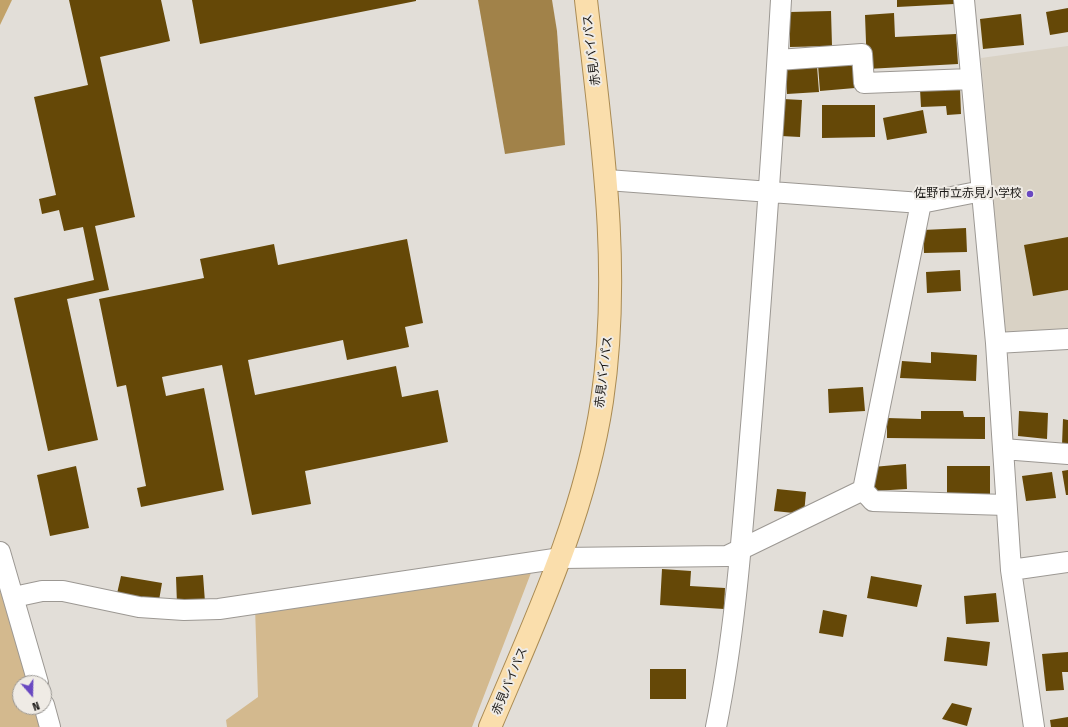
<!DOCTYPE html>
<html>
<head>
<meta charset="utf-8">
<style>
  body { margin:0 }
  #map { position:relative; width:1068px; height:727px; overflow:hidden; background:#e2ded8; font-family:"Fira Sans Condensed",sans-serif }
  canvas { display:block }
  .north { position:absolute; left:12px; top:675px; width:40px; height:40px; box-sizing:border-box; background:#efebe5; border:1px solid #9a9793; border-radius:50%; rotate:160deg; font-size:11px; font-weight:700; line-height:16px; text-align:center; color:#1b1917 }
  .north::after { content:''; display:block; margin:auto; width:14px; height:18px; background:#6948c1; clip-path:polygon(50% 0,100% 100%,50% 72%,0 100%) }
</style>
</head>
<body>
<div id="map">
<canvas width="1068" height="727"></canvas>
<div class="north">N</div>
</div>
<script>
const ctx = document.querySelector('canvas').getContext('2d');
ctx.lineJoin = 'round';
function fillPath(path, color) {
  ctx.fillStyle = color;
  ctx.fill(path, 'evenodd');
}
function trace(path, color, width, dash) {
  ctx.strokeStyle = color;
  ctx.lineWidth = width;
  ctx.lineCap = dash ? 'butt' : 'round';
  ctx.setLineDash(dash || []);
  ctx.stroke(path);
}
function drawText(font, color, halo, rows, align = 'center') {
  ctx.font = font + ' "Fira Sans Condensed","Noto Sans JP",sans-serif';
  ctx.lineWidth = 4;
  ctx.setLineDash([]);
  ctx.textBaseline = 'middle';
  ctx.strokeStyle = halo;
  ctx.fillStyle = color;
  for (const [text, x, y, turn = 0] of rows) {
    ctx.save();
    ctx.translate(x, y);
    ctx.rotate((+turn || 0) * Math.PI / 180);
    ctx.textAlign = isNaN(turn) ? turn : align;
    if (halo) ctx.strokeText(text, 0, 0);
    ctx.fillText(text, 0, 0);
    ctx.restore();
  }
}
const built = new Path2D(`
  M 1068,46 L 1068,331 L 1005,336 L 981,58 Z`);
const green = new Path2D(`
  M 534,565 L 472,727 L 227,727 L 226,720 L 258,697 L 255,607 Z
  M 0,590 L 28,683 L 20,683 L 20,707 L 35,707 L 41,727 L 0,727 Z`);
const forest = new Path2D(`
  M 0,0 L 12,0 L 0,25 Z`);
const water = new Path2D(`
  M 478,0 L 552,0 L 557,31 L 565,145 L 505,154 Z`);
const building = new Path2D(`
  M 69,0 L 161,0 L 170,41 L 100,57 L 135,217 L 95,226 L 109,290 L 67,299 L 98,440 L 48,451 L 14,298 L 94,280 L 83,227 L 64,231 L 59,210 L 42,214 L 39,199 L 56,195 L 34,97 L 88,85 Z
  M 192,0 L 416,0 L 416,1 L 200,44 Z
  M 897,0 L 954,0 L 954,4 L 897,7 Z
  M 1068,8 L 1068,32 L 1050,35 L 1046,12 Z
  M 831,11 L 832,46 L 790,47 L 790,12 Z
  M 894,13 L 895,37 L 956,34 L 958,64 L 867,69 L 865,15 Z
  M 1021,14 L 1024,45 L 983,49 L 980,19 Z
  M 853,62 L 855,88 L 820,91 L 818,65 Z
  M 817,66 L 819,92 L 787,94 L 785,68 Z
  M 960,87 L 961,114 L 947,115 L 946,106 L 921,107 L 920,89 Z
  M 783,99 L 802,100 L 800,137 L 781,136 Z
  M 822,105 L 875,105 L 875,137 L 822,138 Z
  M 923,110 L 927,133 L 887,140 L 883,118 Z
  M 966,228 L 967,252 L 924,253 L 923,230 Z
  M 1068,237 L 1068,290 L 1033,296 L 1024,245 Z
  M 407,239 L 423,323 L 405,327 L 409,347 L 347,360 L 343,340 L 248,360 L 255,395 L 396,366 L 402,397 L 438,390 L 448,442 L 305,471 L 311,504 L 252,515 L 222,365 L 162,377 L 166,396 L 204,388 L 224,490 L 141,507 L 137,488 L 146,486 L 126,385 L 117,387 L 99,299 L 204,278 L 200,259 L 274,244 L 278,265 Z
  M 960,270 L 961,291 L 927,293 L 926,272 Z
  M 931,352 L 977,355 L 976,381 L 900,378 L 902,361 L 931,363 Z
  M 863,387 L 865,411 L 829,413 L 828,389 Z
  M 921,411 L 963,411 L 964,417 L 985,417 L 985,439 L 887,438 L 887,418 L 921,419 Z
  M 1019,411 L 1048,413 L 1047,439 L 1018,436 Z
  M 1063,419 L 1068,420 L 1068,445 L 1062,445 Z
  M 906,464 L 907,489 L 874,491 L 873,467 Z
  M 76,466 L 89,528 L 50,536 L 37,475 Z
  M 947,466 L 990,466 L 990,495 L 947,495 Z
  M 1068,470 L 1068,495 L 1066,495 L 1062,471 Z
  M 1052,472 L 1056,498 L 1026,501 L 1022,476 Z
  M 777,489 L 806,492 L 804,514 L 774,511 Z
  M 662,569 L 691,571 L 690,586 L 725,588 L 724,609 L 660,605 Z
  M 203,575 L 205,602 L 177,604 L 176,577 Z
  M 121,576 L 162,583 L 158,606 L 116,598 Z
  M 871,576 L 922,585 L 917,607 L 867,598 Z
  M 996,593 L 999,622 L 966,624 L 964,596 Z
  M 823,610 L 847,615 L 843,637 L 819,633 Z
  M 947,637 L 990,642 L 987,666 L 944,661 Z
  M 1068,652 L 1068,672 L 1062,672 L 1064,690 L 1046,691 L 1042,654 Z
  M 650,669 L 686,669 L 686,699 L 650,699 Z
  M 952,703 L 972,708 L 967,726 L 942,719 Z
  M 1068,717 L 1068,727 L 1051,727 L 1050,720 Z`);
const minor = new Path2D(`
  M 964,0 L 996,343 L 1011,570 L 1034,727
  M 778,60 L 862,54 L 864,83 L 971,79
  M 607,180 L 921,203 L 982,191
  M 996,343 L 1068,339
  M 1003,449 L 1068,454
  M 863,490 L 873,501 L 1006,505
  M 0,552 L 38,683
  M 1011,570 L 1068,562
  M 14,597 L 42,591 L 63,591 L 139,607 L 184,610 L 219,609 L 561,558 L 727,556 L 863,490 L 921,203
  M 44,705 L 50,727
  M 716,727 C 737,624 743,519 752,414 C 763,276 773,138 781,0`);
const major = new Path2D(`
  M 490,727 C 535,621 585,515 602,401 C 622,266 601,133 586,0`);
const markers = [
  [1030,194,4,"#6948c1"]
];
const streetNames = [
  ["赤見バイパス",592,50,-97],
  ["赤見バイパス",604,372,-83],
  ["赤見バイパス",510,681,-67]
];
const poiNames = [
  ["佐野市立赤見小学校",1022,194]
];
fillPath(built, '#d9d2c5');
fillPath(green, '#d3b98e');
fillPath(forest, '#c2a268');
fillPath(water, '#a18249');
fillPath(building, '#654807');
trace(minor, '#9c9893', 22);
trace(major, '#aa8b53', 24);
trace(minor, '#fff', 20);
trace(major, '#fadeac', 22);
for (const [x, y, r, color] of markers) {
  const dot = new Path2D();
  dot.arc(x, y, r, 0, 2 * Math.PI);
  ctx.fillStyle = color;
  ctx.fill(dot);
  trace(dot, '#efebe5', 1.5);
}
drawText('12px', '#1b1917', '#efebe5', streetNames);
drawText('12px', '#1b1917', '#efebe5', poiNames, 'right');
</script>
</body>
</html>
